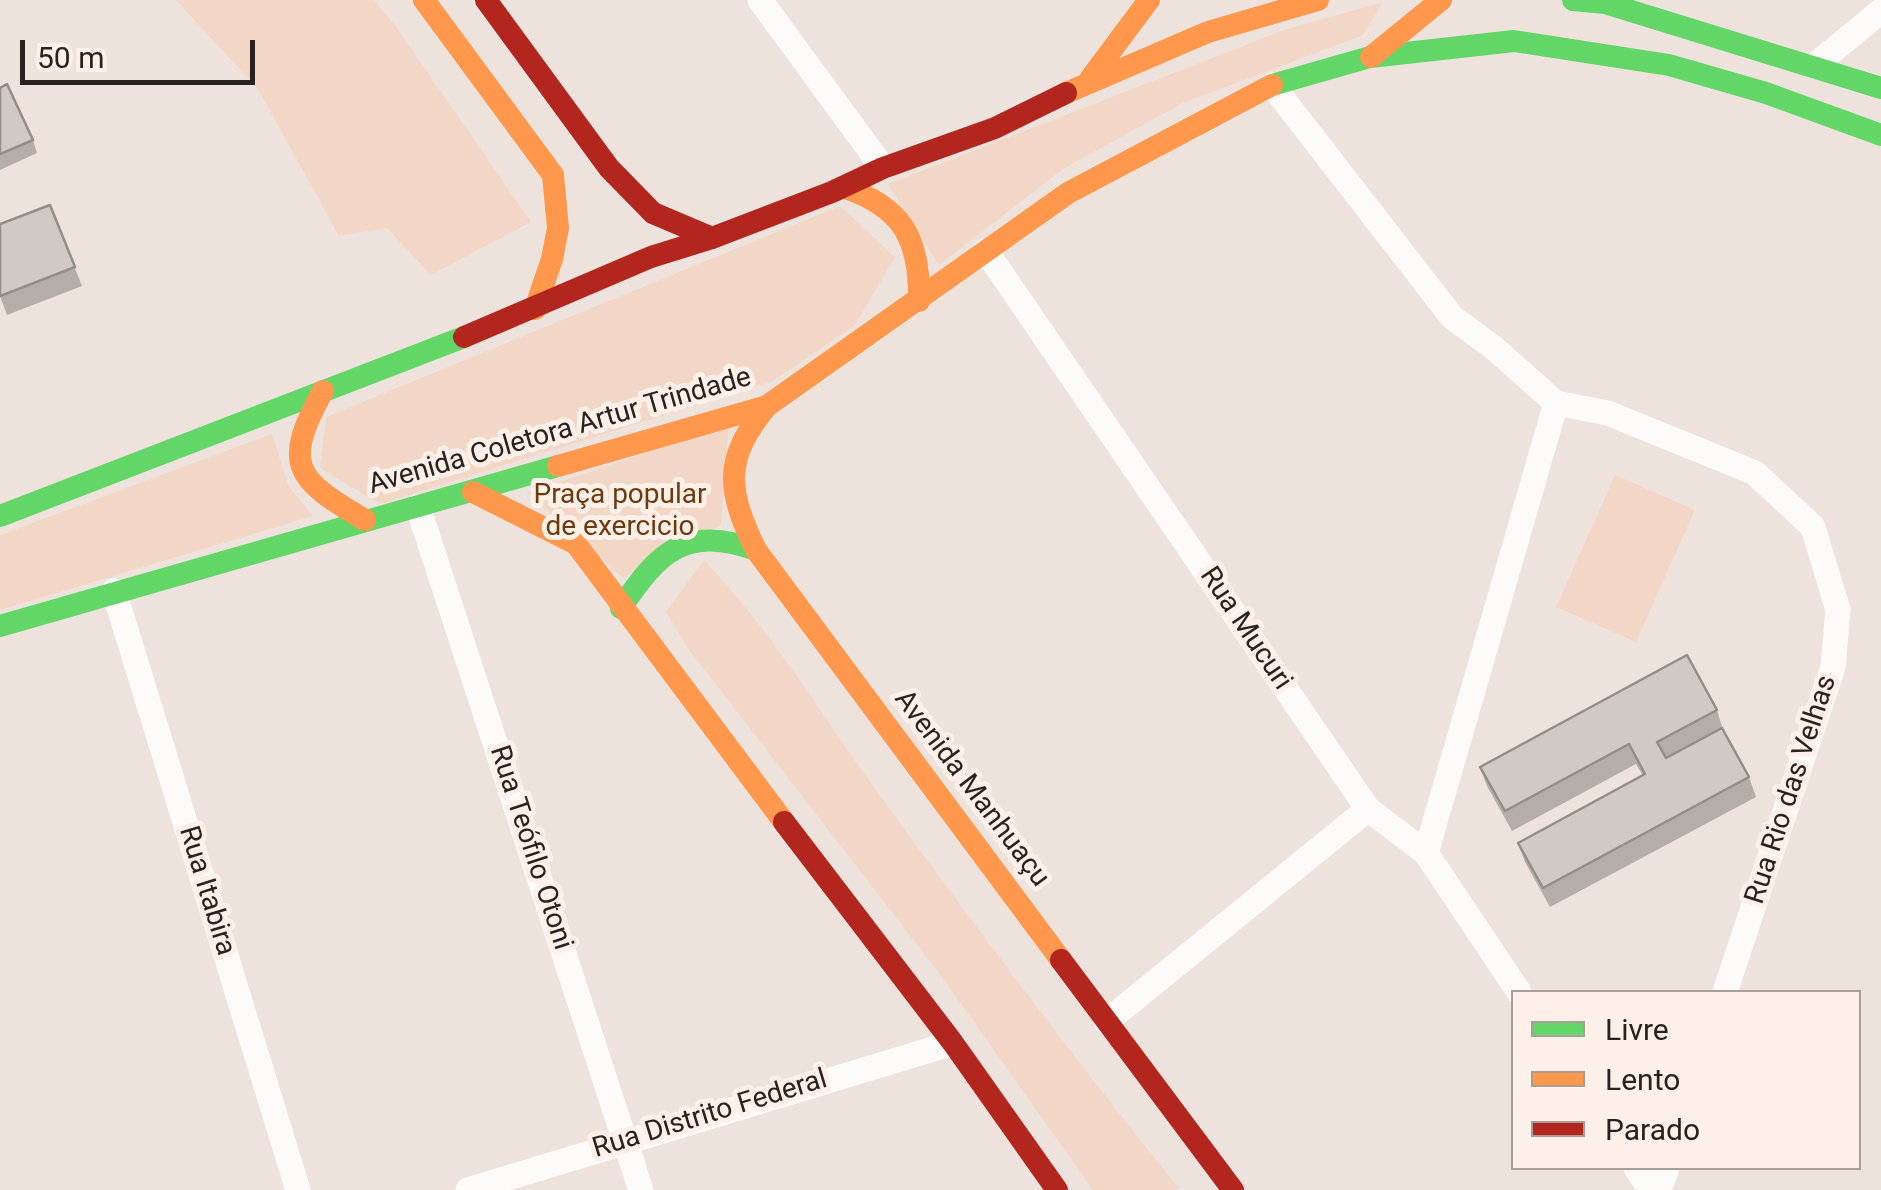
<!DOCTYPE html>
<html>
<head>
<meta charset="utf-8">
<style>
  body { margin:0 }
  #map { position:relative; width:1881px; height:1190px; overflow:hidden; background:#eee3dc; font-family:Roboto,sans-serif }
  canvas { display:block }
  .legend { position:absolute; left:1511px; top:990px; width:350px; height:180px; box-sizing:border-box; background:#fdf0e8; border:2px solid #a99e97; margin:0; padding:12px 18px; list-style:none; font-size:30px; color:#2a221e }
  .legend li { display:flex; align-items:center; gap:20px; height:50px }
  .legend b { width:50px; border:2px solid #a99e97 }
  .scale { position:absolute; left:20px; top:40px; width:235px; height:45px; box-sizing:border-box; border:5px solid #2a221e; border-top:0; padding-left:12px; font-size:30px; line-height:35px; white-space:nowrap; color:#2a221e; -webkit-text-stroke:8px #fdf0e8; paint-order:stroke }
</style>
</head>
<body>
<div id="map">
<canvas width="1881" height="1190"></canvas>
<ul class="legend">
<li><b style="height:12px;background:#63d668"></b>Livre</li>
<li><b style="height:12px;background:#ff974d"></b>Lento</li>
<li><b style="height:12px;background:#b3261e"></b>Parado</li>
</ul>
<div class="scale">50 m</div>
</div>
<script>
const ctx = document.querySelector('canvas').getContext('2d');
ctx.lineJoin = 'round';
function fillPath(path, color) {
  ctx.fillStyle = color;
  ctx.fill(path, 'evenodd');
}
function trace(path, color, width, dash) {
  ctx.strokeStyle = color;
  ctx.lineWidth = width;
  ctx.lineCap = dash ? 'butt' : 'round';
  ctx.setLineDash(dash || []);
  ctx.stroke(path);
}
function drawText(font, color, halo, rows, align = 'center') {
  ctx.font = font + ' Roboto,sans-serif';
  ctx.lineWidth = 10;
  ctx.setLineDash([]);
  ctx.textBaseline = 'middle';
  ctx.strokeStyle = halo;
  ctx.fillStyle = color;
  for (const [text, x, y, turn = 0] of rows) {
    ctx.save();
    ctx.translate(x, y);
    ctx.rotate((+turn || 0) * Math.PI / 180);
    ctx.textAlign = isNaN(turn) ? turn : align;
    if (halo) ctx.strokeText(text, 0, 0);
    ctx.fillText(text, 0, 0);
    ctx.restore();
  }
}
const green = new Path2D(`
  M 176,0 L 374,0 L 394,24 L 531,222 L 431,275 L 387,228 L 339,236 L 258,89 Z
  M 1383,2 L 1363,35 L 1181,104 L 1063,169 L 939,265 L 888,184 L 1284,30 Z
  M 840,206 L 895,257 L 855,325 L 773,381 L 380,504 L 320,468 L 326,417 Z
  M 729,425 L 721,525 L 623,578 L 527,493 Z
  M 272,434 L 289,487 L 313,516 L 0,610 L 0,535 Z
  M 1615,475 L 1695,510 L 1636,642 L 1556,607 Z
  M 704,560 C 769,628 818,709 873,786 C 972,922 1072,1056 1178,1187 L 1175,1190 L 1093,1190 L 942,977 L 687,647 L 666,612 Z`);
const street = new Path2D(`
  M 760,0 L 883,168
  M 1814,66 L 1881,11
  M 1272,85 L 1452,317 L 1494,348 L 1556,403 L 1608,413 L 1755,473 L 1813,527 L 1838,610 L 1833,667 L 1725,992
  M 986,251 L 1368,809 L 1426,853 L 1519,992
  M 418,507 L 641,1190
  M 114,591 L 298,1190
  M 1426,853 L 1556,403
  M 1106,1022 L 1368,809
  M 1636,1168 L 1651,1190
  M 468,1190 L 953,1043
  M 1659,1190 L 1667,1168`);
const fast = new Path2D(`
  M 1573,0 L 1605,3 L 1881,88
  M 1272,85 L 1370,57 L 1514,41 L 1669,65 L 1766,93 L 1881,135
  M 0,516 L 464,337
  M 621,608 C 659,551 686,525 756,550
  M 0,626 L 558,466`);
const slow = new Path2D(`
  M 424,0 L 553,175 L 558,228 L 552,259 L 535,309
  M 1371,57 L 1441,0
  M 1090,79 L 1149,0
  M 1066,93 L 1208,32 L 1318,0
  M 843,187 C 903,207 920,239 919,301
  M 323,391 C 282,465 295,479 365,520
  M 767,406 C 723,459 727,490 756,550 L 1061,960
  M 558,466 L 767,406 L 1068,193 L 1272,85
  M 473,492 L 576,544 L 784,822`);
const jam = new Path2D(`
  M 486,0 L 609,168 L 653,213 L 712,238
  M 464,337 L 651,257 L 712,238 L 832,192 L 883,168 L 995,128 L 1066,93
  M 784,822 L 953,1043 L 1057,1190
  M 1061,960 L 1233,1190`);
const wall = new Path2D(`
  M 0,88 L 33,140 L 37,153 L 0,170 Z
  M 50,205 L 82,286 L 7,315 L 0,296 Z
  M 1717,710 L 1723,730 L 1749,777 L 1756,797 L 1550,907 L 1525,862 L 1518,843 L 1643,776 L 1636,764 L 1512,831 L 1487,786 L 1480,767 Z`);
const building = new Path2D(`
  M 7,84 L 33,140 L 0,154 L 0,88 Z
  M 50,205 L 75,267 L 0,296 L 0,224 Z
  M 1687,655 L 1717,710 L 1657,742 L 1666,758 L 1722,728 L 1749,777 L 1543,888 L 1518,843 L 1645,774 L 1629,744 L 1505,811 L 1480,767 Z`);
const streetNames = [
  ["Avenida Coletora Artur Trindade",560,432,-16],
  ["Rua Mucuri",1245,629,56],
  ["Avenida Manhuaçu",971,789,53],
  ["Rua Rio das Velhas",1792,790,-72],
  ["Rua Teófilo Otoni",530,848,72],
  ["Rua Itabira",206,891,73],
  ["Rua Distrito Federal",710,1115,-17]
];
const parkNames = [
  ["Praça popular",620,496],
  ["de exercicio",620,528]
];
fillPath(green, '#f2d7c6');
trace(street, '#fcfbfa', 25);
trace(fast, '#63d668', 22);
trace(slow, '#ff974d', 22);
trace(jam, '#b3261e', 22);
fillPath(wall, '#b4ada8');
fillPath(building, '#d1c9c3');
trace(building, '#928d88', 2.5);
drawText('28px', '#2a221e', '#fdf0e8', streetNames);
drawText('28px', '#6e390d', '#fdf0e8', parkNames);
</script>
</body>
</html>
